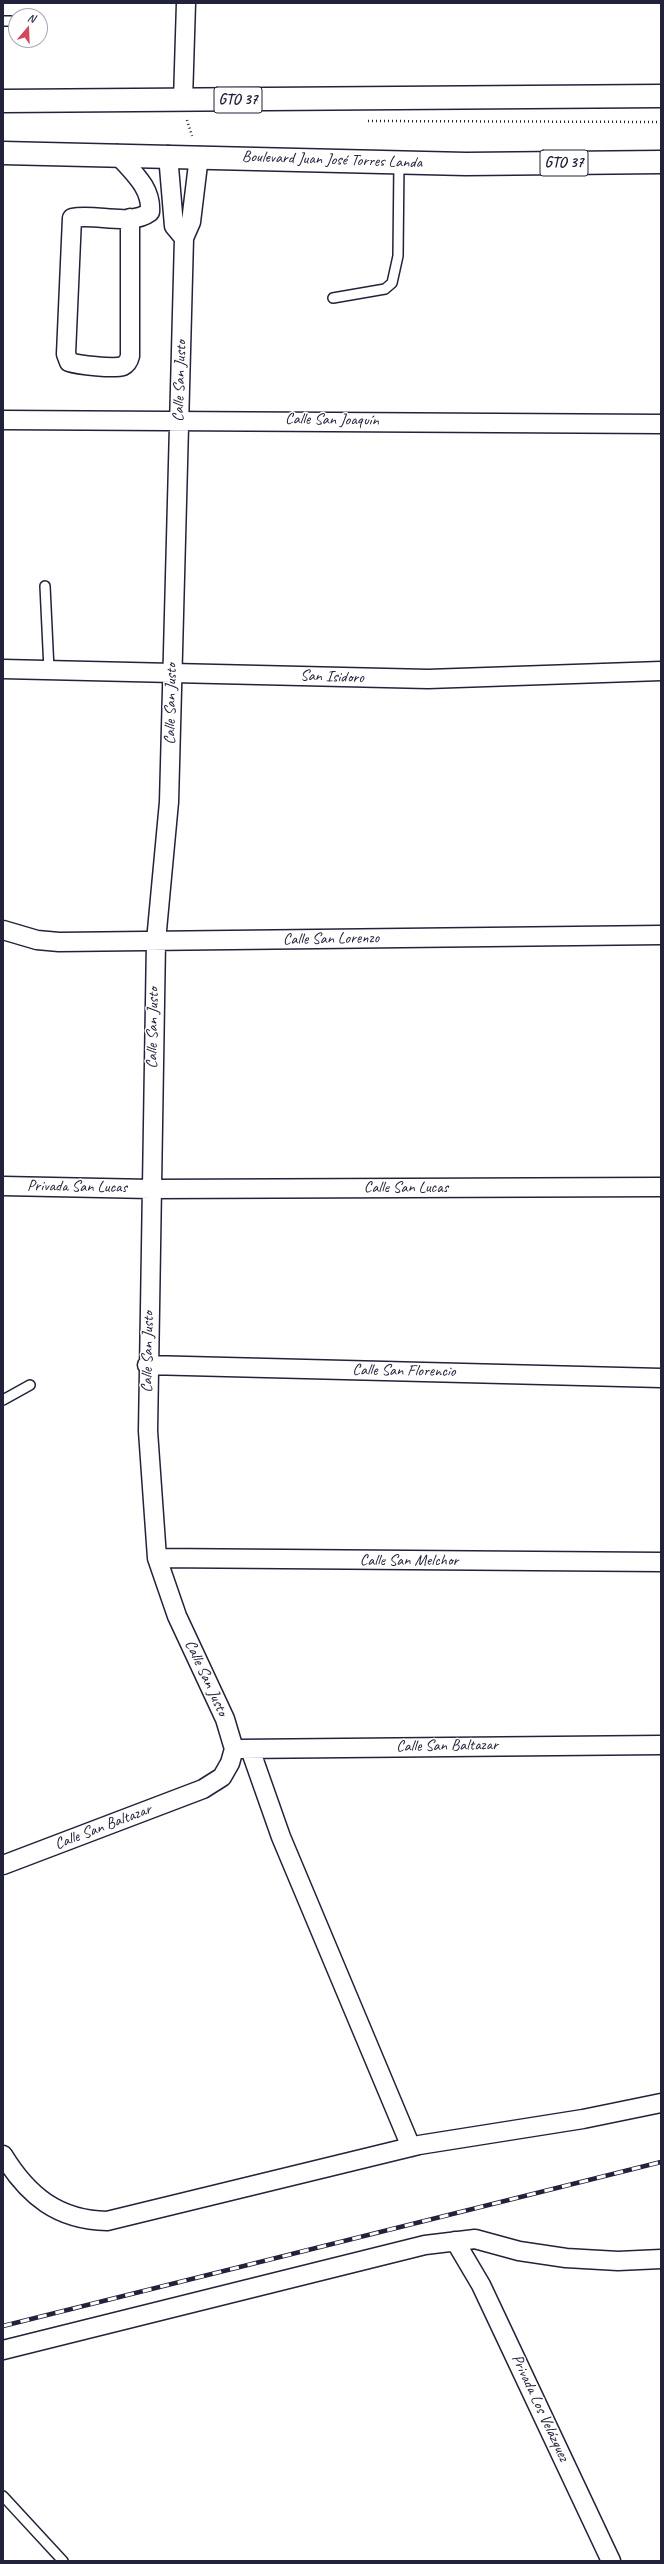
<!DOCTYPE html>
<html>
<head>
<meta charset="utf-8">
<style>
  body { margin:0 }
  #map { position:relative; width:664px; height:2564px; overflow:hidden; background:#fff; font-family:Caveat,sans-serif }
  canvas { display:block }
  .frame { position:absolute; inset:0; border:4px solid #22223b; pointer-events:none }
  .north { position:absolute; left:8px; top:8px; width:40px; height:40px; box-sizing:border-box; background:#fff; border:1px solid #a7a7b1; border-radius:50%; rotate:19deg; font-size:11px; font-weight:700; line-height:16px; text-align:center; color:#22223b }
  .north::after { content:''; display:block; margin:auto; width:14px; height:18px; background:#d1495b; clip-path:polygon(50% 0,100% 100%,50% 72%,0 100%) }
</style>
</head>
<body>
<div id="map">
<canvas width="664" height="2564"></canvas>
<div class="frame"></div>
<div class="north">N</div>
</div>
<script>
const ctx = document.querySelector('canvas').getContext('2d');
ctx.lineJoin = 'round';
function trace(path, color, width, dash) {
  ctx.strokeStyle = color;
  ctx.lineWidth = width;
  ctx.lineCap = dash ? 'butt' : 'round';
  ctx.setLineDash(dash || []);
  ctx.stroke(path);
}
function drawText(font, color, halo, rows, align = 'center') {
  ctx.font = font + ' Caveat,sans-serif';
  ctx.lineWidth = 3;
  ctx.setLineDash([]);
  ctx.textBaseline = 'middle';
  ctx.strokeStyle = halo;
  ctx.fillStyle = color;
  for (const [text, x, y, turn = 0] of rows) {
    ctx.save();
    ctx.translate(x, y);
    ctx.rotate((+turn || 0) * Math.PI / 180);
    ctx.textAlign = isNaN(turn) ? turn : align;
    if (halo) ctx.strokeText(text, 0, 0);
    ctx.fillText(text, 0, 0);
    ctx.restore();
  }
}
const path = new Path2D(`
  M 187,120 L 192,136
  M 368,121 L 661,122`);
const lane = new Path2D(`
  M 3,21 L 11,21
  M 333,298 L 385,289 L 392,283 L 398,256 L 399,162
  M 45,586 L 49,670
  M 3,1400 L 30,1385
  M 3,2496 L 63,2561`);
const street = new Path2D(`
  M 183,100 L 186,3
  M 117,154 C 132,172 152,187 150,212 C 130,227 96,213 72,218 L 66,354 L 69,362 C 78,365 114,369 123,366 C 127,364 129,360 130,356 L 130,218
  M 168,155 L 174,226 L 184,238
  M 3,420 L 661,424
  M 3,669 L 428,679 L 661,671
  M 3,930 L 37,940 L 59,942 L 661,935
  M 3,1186 L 150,1189 L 661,1187
  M 147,1365 L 661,1378
  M 157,1558 L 661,1562
  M 239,1749 L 661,1745
  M 250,1749 L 281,1837 L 411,2147
  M 3,1865 L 203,1789 L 222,1777 L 230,1763 L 234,1749 L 225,1719 L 177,1616 L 157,1558 L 148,1431 L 156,941 L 169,802 L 184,238 L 191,222 L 199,156
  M 3,2155 C 28,2196 58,2220 107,2221 L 419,2145 L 583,2119 L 661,2103
  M 455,2241 L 481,2285 L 611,2561
  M 3,2350 L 425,2245 L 475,2239 L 519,2251 L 566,2258 L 618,2261 L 661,2259`);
const primary = new Path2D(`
  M 3,101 L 661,96
  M 3,153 L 466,164 L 661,162`);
const rail = new Path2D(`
  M 3,2326 L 661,2162`);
const shields = [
  [238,100,48],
  [564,163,48]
];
const shieldNames = [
  ["GTO 37",238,100],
  ["GTO 37",564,163]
];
const streetNames = [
  ["Boulevard Juan José Torres Landa",332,160,2],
  ["Calle San Justo",180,381,-88],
  ["Calle San Joaquín",332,420,1],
  ["San Isidoro",332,677,2],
  ["Calle San Justo",171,704,-89],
  ["Calle San Lorenzo",331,939,-1],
  ["Calle San Justo",153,1028,-89],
  ["Privada San Lucas",77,1187,1],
  ["Calle San Lucas",406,1188],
  ["Calle San Justo",148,1352,-89],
  ["Calle San Florencio",404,1371,1],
  ["Calle San Melchor",409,1561],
  ["Calle San Justo",206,1678,65],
  ["Calle San Baltazar",447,1746,-1],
  ["Calle San Baltazar",103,1827,-21],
  ["Privada Los Velázquez",540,2408,65]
];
trace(lane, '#22223b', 12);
trace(street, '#22223b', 21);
trace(primary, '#22223b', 25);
trace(path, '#22223b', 2.5, [1, 3]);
trace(lane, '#fff', 9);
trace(street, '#fff', 18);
trace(primary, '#fff', 22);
trace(rail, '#22223b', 4.5);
trace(rail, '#fff', 3, [9]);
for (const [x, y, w] of shields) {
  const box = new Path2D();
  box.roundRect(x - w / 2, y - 13, w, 26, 3);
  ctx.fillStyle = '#fff';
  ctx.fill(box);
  trace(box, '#22223b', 1);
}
drawText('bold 15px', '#22223b', null, shieldNames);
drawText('16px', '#22223b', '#fff', streetNames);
</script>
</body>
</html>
